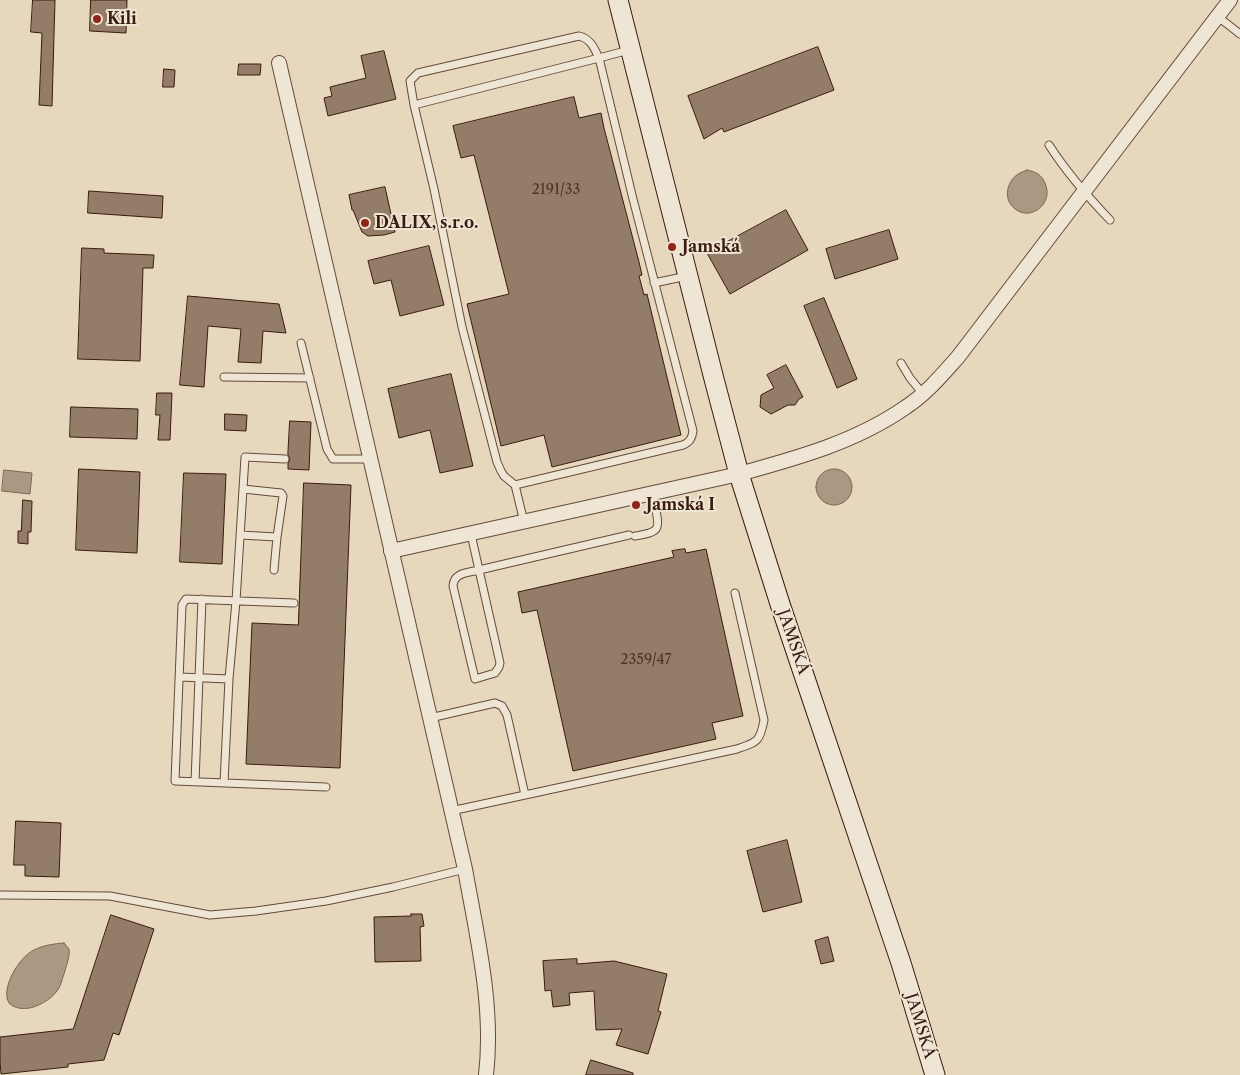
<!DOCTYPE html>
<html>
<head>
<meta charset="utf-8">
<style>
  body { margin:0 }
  canvas { display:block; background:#e6d7bd }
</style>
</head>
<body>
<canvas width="1240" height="1075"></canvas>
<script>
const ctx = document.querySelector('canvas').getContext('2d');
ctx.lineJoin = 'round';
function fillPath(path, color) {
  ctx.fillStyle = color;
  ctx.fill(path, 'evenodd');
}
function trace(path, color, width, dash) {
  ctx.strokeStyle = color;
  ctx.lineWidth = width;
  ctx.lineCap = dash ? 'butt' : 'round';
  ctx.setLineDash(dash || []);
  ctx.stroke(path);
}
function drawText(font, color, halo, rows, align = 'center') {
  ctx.font = font + ' "Libre Caslon Text",serif';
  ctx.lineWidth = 4;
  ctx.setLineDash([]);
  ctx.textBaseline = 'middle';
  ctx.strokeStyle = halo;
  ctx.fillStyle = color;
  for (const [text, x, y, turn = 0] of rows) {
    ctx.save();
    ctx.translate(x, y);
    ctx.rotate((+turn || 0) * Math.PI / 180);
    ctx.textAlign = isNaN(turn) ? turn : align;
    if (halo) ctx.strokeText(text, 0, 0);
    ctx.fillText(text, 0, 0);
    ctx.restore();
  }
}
const water = new Path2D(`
  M 1027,170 C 1036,172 1041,174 1045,183 C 1055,205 1027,224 1012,206 C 1003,196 1008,179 1020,173 C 1022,172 1025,171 1027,170 Z
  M816 487a18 18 0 1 1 36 0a18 18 0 1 1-36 0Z
  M 4,470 L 32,473 L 30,494 L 2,491 Z
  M 64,943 L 69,949 C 70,957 67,963 65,971 C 63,976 62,981 60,986 C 55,997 42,1005 30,1008 C 23,1009 15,1009 9,1003 C 0,988 20,956 34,950 C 44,945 53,944 64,943 Z`);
const building = new Path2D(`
  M 33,0 L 55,0 L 52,106 L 39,105 L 42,33 L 31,32 Z
  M 91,0 L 127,0 L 126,33 L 90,31 Z
  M 818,47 L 834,90 L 724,132 L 722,128 L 704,139 L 688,96 Z
  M 384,51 L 396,99 L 328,116 L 324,98 L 332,96 L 330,87 L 366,78 L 361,56 Z
  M 239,64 L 261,64 L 260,75 L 238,75 Z
  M 164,69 L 175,70 L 174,87 L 163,87 Z
  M 574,97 L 579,118 L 601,113 L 604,128 L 639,262 L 642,275 L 639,276 L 644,295 L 647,294 L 681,435 L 552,467 L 544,435 L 501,446 L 467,304 L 509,294 L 474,155 L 461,158 L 453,126 Z
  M 385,187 L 395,232 L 384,235 L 368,236 L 362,232 L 353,210 L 352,210 L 349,195 Z
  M 89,191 L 163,196 L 162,218 L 88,213 Z
  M 786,210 L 808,250 L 730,294 L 707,253 Z
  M 889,230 L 898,259 L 835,279 L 826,249 Z
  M 429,246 L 444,305 L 400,316 L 391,280 L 374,284 L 368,261 Z
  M 82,248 L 104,249 L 104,253 L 154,255 L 153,268 L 143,268 L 140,361 L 78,359 Z
  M 188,296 L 279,304 L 286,333 L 263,331 L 261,363 L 238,362 L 241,329 L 208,326 L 204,387 L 180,385 Z
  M 824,298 L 857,379 L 837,388 L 804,306 Z
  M 786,365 L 803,397 L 799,399 L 795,405 L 788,405 L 771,414 L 760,407 L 761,395 L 774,388 L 767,375 Z
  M 451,374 L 473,466 L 440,473 L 430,430 L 399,438 L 388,389 Z
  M 157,393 L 172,393 L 170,440 L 158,440 L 160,415 L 156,415 Z
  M 71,407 L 138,409 L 137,439 L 70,437 Z
  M 225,414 L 247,415 L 246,431 L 225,430 Z
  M 290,421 L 311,422 L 309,470 L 288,469 L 288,463 L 290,459 L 288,455 Z
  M 79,469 L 140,472 L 137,553 L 76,550 Z
  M 184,473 L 226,474 L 222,564 L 180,562 Z
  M 304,483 L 351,485 L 340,768 L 246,764 L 252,623 L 298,625 Z
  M 23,500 L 32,501 L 31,532 L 28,532 L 28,544 L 18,543 L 18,531 L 21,531 Z
  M 685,549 L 686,553 L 706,549 L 743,716 L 712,723 L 716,739 L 573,771 L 537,610 L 522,613 L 518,592 L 674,557 L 672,551 Z
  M 16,821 L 61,823 L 59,877 L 25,876 L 25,865 L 14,865 Z
  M 787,840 L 802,902 L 763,912 L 747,851 Z
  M 411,914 L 422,914 L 424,926 L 420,927 L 421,961 L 375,962 L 374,917 L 411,916 Z
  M 111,915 L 154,929 L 119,1035 L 113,1033 L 104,1060 L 68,1064 L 68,1067 L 1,1074 L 0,1061 L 0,1037 L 73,1029 Z
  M 828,937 L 834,961 L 821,964 L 815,941 Z
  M 577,959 L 577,964 L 614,961 L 667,974 L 658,1011 L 661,1012 L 648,1054 L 616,1045 L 622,1029 L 596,1030 L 594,991 L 569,993 L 570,1005 L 553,1007 L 551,990 L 545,991 L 543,961 Z
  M 591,1060 L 633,1073 L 633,1075 L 586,1075 Z`);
const lane = new Path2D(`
  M 1217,16 L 1240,34
  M 414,105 L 599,58 L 633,199 L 693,431 C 692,438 690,442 683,445 L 515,485
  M 1049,145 C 1067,173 1088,197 1110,220
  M 654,283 L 687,276
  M 301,343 L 327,449 L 333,459 L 370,459
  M 901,363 L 910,378 L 923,394
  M 224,377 L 310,378
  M 243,489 L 281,493 L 283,496 L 277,537 L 274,570
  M 524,522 L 515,485 L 504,476 L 501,471 L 497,462 L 462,327 L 434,189 L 414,105 L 410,81 L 418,73 L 579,36 C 591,39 594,48 599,58 L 629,50
  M 471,534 L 479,570 L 629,535
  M 240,535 L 277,537
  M 635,536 C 641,535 651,534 655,530 C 662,525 653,501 651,493
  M 479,570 L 500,663 L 499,667 L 495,673 L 475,679 L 453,586 C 454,572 468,573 479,570 Z
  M 294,603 L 186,599 L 182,605 L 175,781 L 326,787
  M 180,677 L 229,679
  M 430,718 L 495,703 L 502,706 L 507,715 L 525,795 L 451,811
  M 195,782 L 202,599
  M 224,783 L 229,679 L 236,601 L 245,457 L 285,459
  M 525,795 L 737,749 C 757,742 760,742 764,720 L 735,593
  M 0,895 L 110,896 L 210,915 L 256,911 L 326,901 L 393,887 L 465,869`);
const street = new Path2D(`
  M 279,63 L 465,869 C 477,937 494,1006 486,1075
  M 391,551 L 739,474 C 797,458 856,442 906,407 C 926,394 942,375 958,357 L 1230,0`);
const secondary = new Path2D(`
  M 618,0 L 714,379 L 739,474 L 780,604 L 901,963 L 935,1075`);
const markers = [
  [97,19,5,"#8f2418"],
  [365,223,5,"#8f2418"],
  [672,247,5,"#8f2418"],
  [636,505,5,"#8f2418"]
];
const numberNames = [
  ["2191/33",556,190],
  ["2359/47",646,660]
];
const poiNames = [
  ["Kili",107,19],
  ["DALIX, s.r.o.",375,223],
  ["Jamská",682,247],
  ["Jamská I",646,505]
];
const streetNames = [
  ["JAMSKÁ",793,642,71],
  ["JAMSKÁ",920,1026,73]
];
fillPath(water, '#ac9782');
trace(water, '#7e6554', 1);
fillPath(building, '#937d69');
trace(building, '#3a1b0f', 1);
trace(lane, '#654a3a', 9);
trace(street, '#654a3a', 16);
trace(secondary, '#3a1b0f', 21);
trace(lane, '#efe5d4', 7);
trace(street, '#efe5d4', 14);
trace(secondary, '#efe5d4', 19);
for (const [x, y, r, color] of markers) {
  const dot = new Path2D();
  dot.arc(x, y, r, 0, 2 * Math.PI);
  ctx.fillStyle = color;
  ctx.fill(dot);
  trace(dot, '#efe5d4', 2);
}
drawText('14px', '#503426', null, numberNames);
drawText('bold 16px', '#3a1b0f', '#efe5d4', poiNames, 'left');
drawText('16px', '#3a1b0f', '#efe5d4', streetNames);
</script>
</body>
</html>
